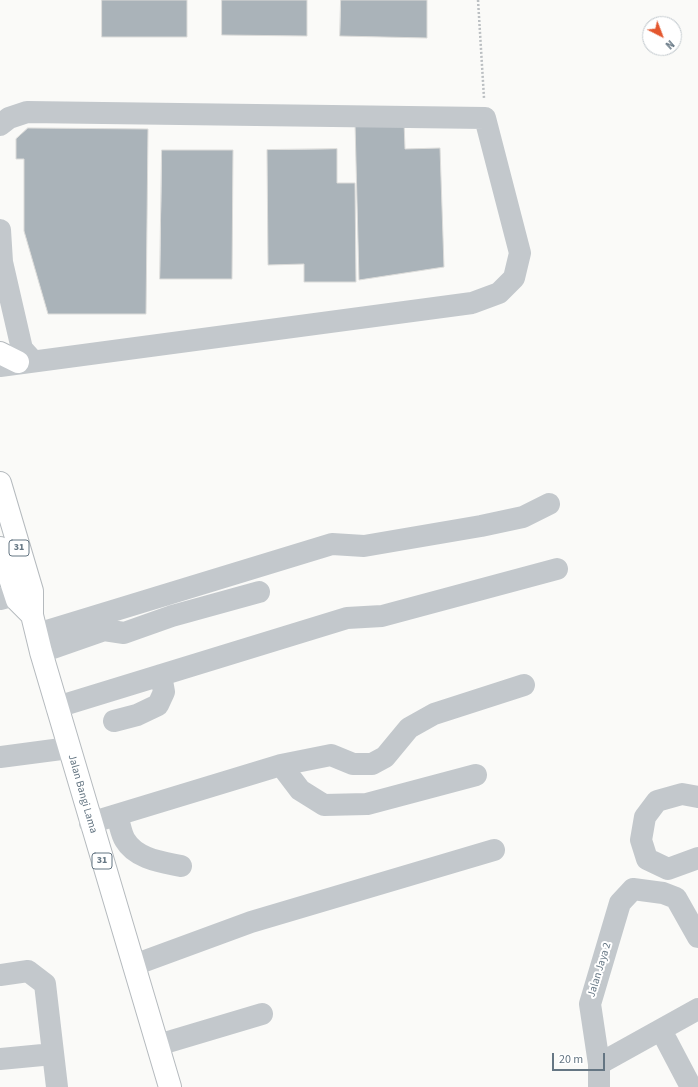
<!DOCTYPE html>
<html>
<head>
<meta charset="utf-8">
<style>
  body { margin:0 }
  #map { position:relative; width:698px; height:1087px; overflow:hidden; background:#fafaf8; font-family:"Source Sans 3",sans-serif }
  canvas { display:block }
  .north { position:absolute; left:642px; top:16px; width:40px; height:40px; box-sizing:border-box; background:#fff; border:1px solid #c1c8cd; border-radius:50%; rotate:138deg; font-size:11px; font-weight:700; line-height:16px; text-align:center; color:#657683 }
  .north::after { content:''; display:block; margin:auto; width:14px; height:18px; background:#e4572e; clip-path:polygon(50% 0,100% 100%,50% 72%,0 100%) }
  .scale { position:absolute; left:552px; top:1053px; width:53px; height:18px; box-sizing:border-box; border:2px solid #657683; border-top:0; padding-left:5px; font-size:12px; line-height:14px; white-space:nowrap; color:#657683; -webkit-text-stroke:3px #fff; paint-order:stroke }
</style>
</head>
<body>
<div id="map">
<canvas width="698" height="1087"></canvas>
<div class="north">N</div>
<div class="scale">20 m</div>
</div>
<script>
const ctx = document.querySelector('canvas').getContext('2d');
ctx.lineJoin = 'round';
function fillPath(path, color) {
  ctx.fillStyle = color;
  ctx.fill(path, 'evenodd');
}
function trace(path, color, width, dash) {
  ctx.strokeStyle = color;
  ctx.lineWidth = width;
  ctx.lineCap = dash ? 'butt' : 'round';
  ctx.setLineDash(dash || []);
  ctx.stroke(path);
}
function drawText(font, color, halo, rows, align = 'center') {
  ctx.font = font + ' "Source Sans 3",sans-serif';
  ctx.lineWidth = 4;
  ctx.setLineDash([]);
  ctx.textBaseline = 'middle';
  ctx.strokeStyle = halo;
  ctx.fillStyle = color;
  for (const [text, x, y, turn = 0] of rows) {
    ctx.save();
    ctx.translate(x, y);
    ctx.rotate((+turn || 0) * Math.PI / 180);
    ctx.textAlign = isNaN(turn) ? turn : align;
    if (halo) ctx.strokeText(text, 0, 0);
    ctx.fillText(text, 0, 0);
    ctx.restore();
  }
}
const building = new Path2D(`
  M 102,0 L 187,0 L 187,37 L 102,37 Z
  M 222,0 L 307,0 L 307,36 L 222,35 Z
  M 341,0 L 427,0 L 427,38 L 340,36 Z
  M 404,121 L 405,149 L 440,148 L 444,267 L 359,280 L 355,123 Z
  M 28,128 L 148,129 L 146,314 L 48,314 L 24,231 L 24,159 L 16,159 L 16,139 Z
  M 337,149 L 337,183 L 355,183 L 356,282 L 304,282 L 304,264 L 268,265 L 267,150 Z
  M 162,150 L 233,150 L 232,279 L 160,279 Z`);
const path = new Path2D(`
  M 478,0 L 484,98`);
const minor = new Path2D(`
  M 0,125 L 9,118 L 27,112 L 485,118 L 520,253 L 514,278 L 499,293 L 472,303 L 0,366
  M 0,230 L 2,262 L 22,349 L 32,360
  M 0,599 L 15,595
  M 37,634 L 332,544 L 364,546 L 481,526 L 523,517 L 549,504
  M 41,652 L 104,630 L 124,633 L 172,616 L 259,592
  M 57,707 L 347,618 L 382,616 L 557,569
  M 114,721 L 137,715 L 158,705 L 164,692 L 161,675
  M 0,757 L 69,748
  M 281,765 L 300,790 L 324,805 L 367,804 L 476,775
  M 698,797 L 682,794 L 657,801 L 645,817 L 641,840 L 647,859 L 668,869 L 698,858
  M 117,816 C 120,824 121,834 125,840 C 136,859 162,862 181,866
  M 90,823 L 281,765 L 331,755 L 353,764 L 372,764 L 385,757 L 409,728 L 434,714 L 524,685
  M 134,965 L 251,922 L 494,850
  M 0,975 L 28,971 L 45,984 L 57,1087
  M 661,1030 L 691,1087
  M 158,1045 L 262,1014
  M 0,1059 L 53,1054
  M 599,1064 L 698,1009
  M 599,1087 L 599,1064 L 590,1004 L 620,903 L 633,889 L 663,893 L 676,898 L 698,937`);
const major = new Path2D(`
  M 0,353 L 18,362
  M 0,483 L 32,591 L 32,615 L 41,652 L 170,1087
  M 0,548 L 17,600 L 32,615`);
const shields = [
  [19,548,20],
  [102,861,20]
];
const shieldNames = [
  ["31",19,548],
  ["31",102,861]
];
const streetNames = [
  ["Jalan Bangi Lama",82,794,74],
  ["Jalan Jaya 2",600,970,-73]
];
fillPath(building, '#aab3b9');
trace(building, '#dcdcda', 1);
trace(major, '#b5babe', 24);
trace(path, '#bbbfc2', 2.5, [2, 2]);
trace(minor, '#c3c8cc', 22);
trace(major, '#fff', 22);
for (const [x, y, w] of shields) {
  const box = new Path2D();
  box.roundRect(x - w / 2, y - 8, w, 16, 3);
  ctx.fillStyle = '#fff';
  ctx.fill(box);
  trace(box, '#657683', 1);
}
drawText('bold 10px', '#657683', null, shieldNames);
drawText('11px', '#657683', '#fff', streetNames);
</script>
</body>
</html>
